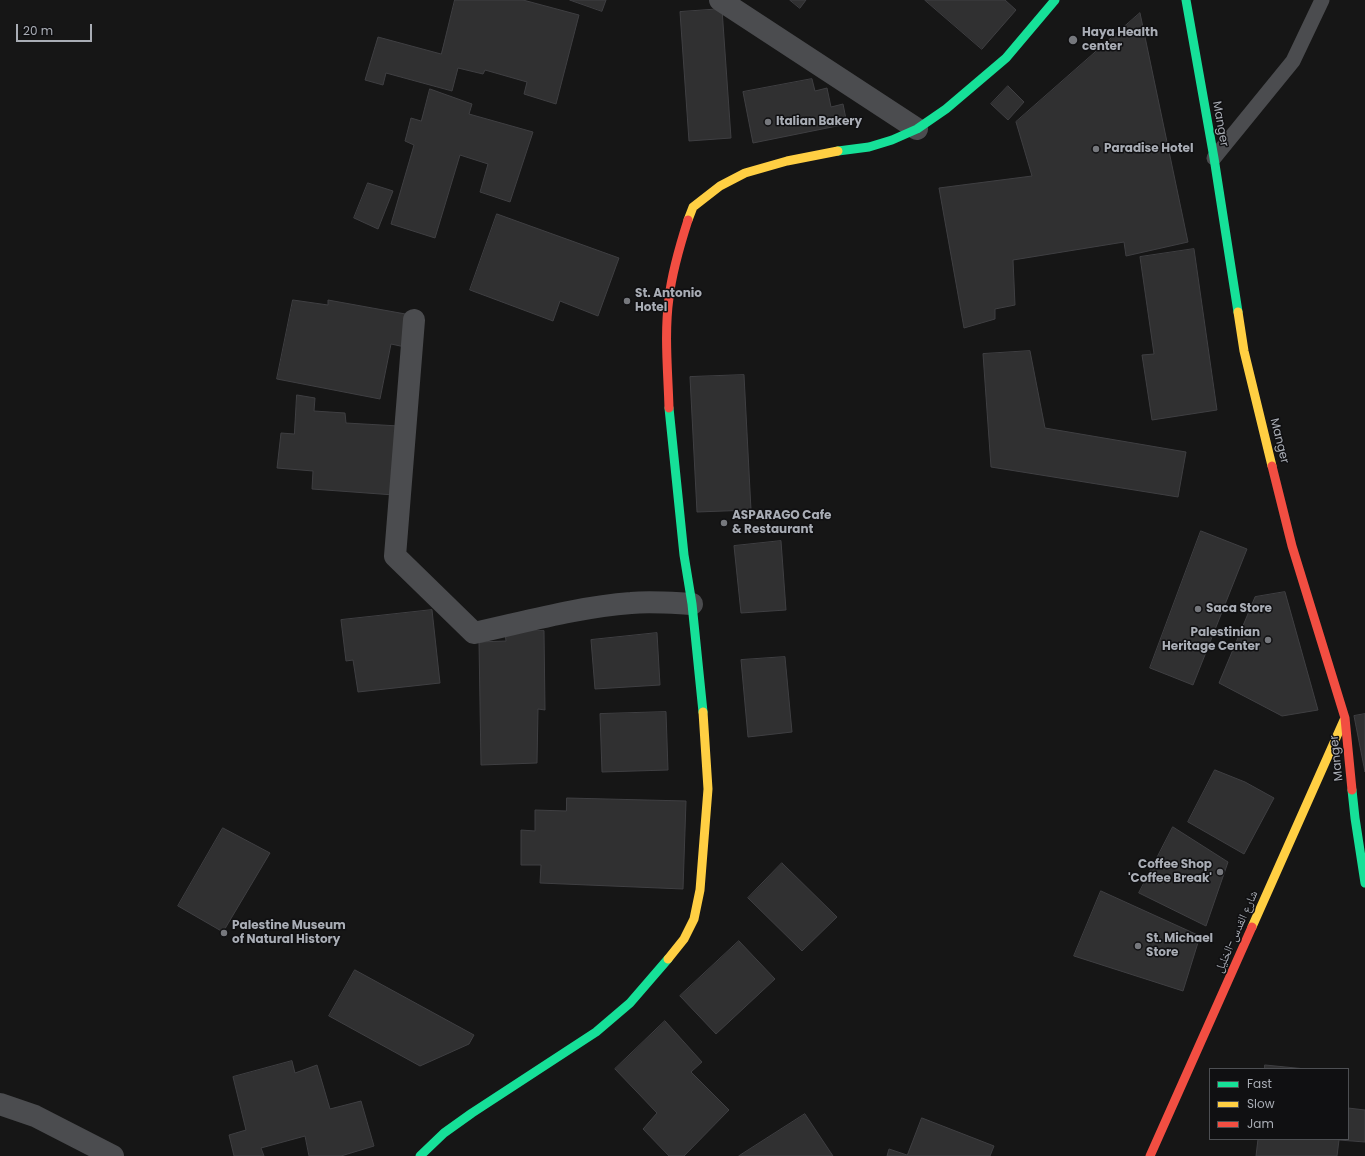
<!DOCTYPE html>
<html>
<head>
<meta charset="utf-8">
<style>
  body { margin:0 }
  #map { position:relative; width:1365px; height:1156px; overflow:hidden; background:#161616; font-family:Poppins,sans-serif }
  canvas { display:block }
  .legend { position:absolute; left:1209px; top:1068px; width:140px; height:72px; box-sizing:border-box; background:#101012; border:1px solid #4d4f53; margin:0; padding:5px 7px; list-style:none; font-size:12px; color:#a9adb5 }
  .legend li { display:flex; align-items:center; gap:8px; height:20px }
  .legend b { width:20px; border:1px solid #4d4f53 }
  .scale { position:absolute; left:16px; top:24px; width:76px; height:18px; box-sizing:border-box; border:2px solid #a9adb5; border-top:0; padding-left:5px; font-size:12px; line-height:14px; white-space:nowrap; color:#a9adb5; -webkit-text-stroke:3px #101012; paint-order:stroke }
</style>
</head>
<body>
<div id="map">
<canvas width="1365" height="1156"></canvas>
<ul class="legend">
<li><b style="height:5px;background:#16e098"></b>Fast</li>
<li><b style="height:5px;background:#ffcf43"></b>Slow</li>
<li><b style="height:5px;background:#f24e42"></b>Jam</li>
</ul>
<div class="scale">20 m</div>
</div>
<script>
const ctx = document.querySelector('canvas').getContext('2d');
ctx.lineJoin = 'round';
function fillPath(path, color) {
  ctx.fillStyle = color;
  ctx.fill(path, 'evenodd');
}
function trace(path, color, width, dash) {
  ctx.strokeStyle = color;
  ctx.lineWidth = width;
  ctx.lineCap = dash ? 'butt' : 'round';
  ctx.setLineDash(dash || []);
  ctx.stroke(path);
}
function drawText(font, color, halo, rows, align = 'center') {
  ctx.font = font + ' Poppins,"Noto Naskh Arabic",sans-serif';
  ctx.lineWidth = 3;
  ctx.setLineDash([]);
  ctx.textBaseline = 'middle';
  ctx.strokeStyle = halo;
  ctx.fillStyle = color;
  for (const [text, x, y, turn = 0] of rows) {
    ctx.save();
    ctx.translate(x, y);
    ctx.rotate((+turn || 0) * Math.PI / 180);
    ctx.textAlign = isNaN(turn) ? turn : align;
    if (halo) ctx.strokeText(text, 0, 0);
    ctx.fillText(text, 0, 0);
    ctx.restore();
  }
}
const building = new Path2D(`
  M 455,0 L 523,0 L 579,15 L 556,104 L 524,94 L 527,82 L 485,70 L 483,74 L 458,68 L 452,91 L 386,73 L 383,85 L 365,80 L 378,37 L 441,54 Z
  M 570,0 L 606,0 L 602,11 Z
  M 790,0 L 806,0 L 800,8 Z
  M 925,0 L 1005,0 L 1016,10 L 982,49 Z
  M 722,9 L 731,138 L 689,141 L 680,12 Z
  M 1140,13 L 1188,242 L 1126,256 L 1124,242 L 1013,260 L 1015,305 L 995,309 L 995,319 L 964,328 L 939,188 L 1032,176 L 1016,122 Z
  M 812,79 L 815,91 L 827,88 L 831,107 L 843,104 L 847,124 L 753,143 L 743,92 Z
  M 1008,86 L 1024,102 L 1008,120 L 991,104 Z
  M 430,89 L 472,104 L 469,114 L 533,132 L 510,202 L 480,192 L 488,164 L 460,155 L 435,238 L 391,224 L 414,145 L 405,141 L 411,118 L 421,121 Z
  M 368,183 L 393,191 L 378,229 L 354,218 Z
  M 497,214 L 619,258 L 598,316 L 560,301 L 553,321 L 470,290 Z
  M 1194,249 L 1217,410 L 1152,420 L 1142,355 L 1154,354 L 1140,257 Z
  M 293,300 L 328,305 L 328,300 L 411,315 L 405,347 L 391,344 L 380,399 L 277,379 Z
  M 1030,351 L 1045,428 L 1186,452 L 1178,497 L 991,467 L 983,354 Z
  M 744,375 L 751,510 L 697,512 L 690,377 Z
  M 297,395 L 315,398 L 314,411 L 345,413 L 346,423 L 399,426 L 394,495 L 312,489 L 313,471 L 277,468 L 281,433 L 294,434 Z
  M 1201,531 L 1247,549 L 1193,685 L 1150,668 Z
  M 781,541 L 786,610 L 741,613 L 734,546 Z
  M 1285,592 L 1318,710 L 1282,716 L 1219,683 L 1255,597 Z
  M 432,610 L 440,683 L 358,692 L 353,660 L 346,661 L 341,620 Z
  M 544,631 L 545,710 L 538,709 L 537,763 L 481,765 L 479,642 L 506,641 L 505,632 Z
  M 657,633 L 660,685 L 595,689 L 591,640 Z
  M 785,657 L 792,732 L 748,737 L 741,660 Z
  M 666,712 L 668,770 L 602,772 L 600,714 Z
  M 1365,714 L 1365,772 L 1354,716 Z
  M 1215,770 L 1245,782 L 1274,798 L 1244,854 L 1188,822 Z
  M 567,798 L 686,801 L 683,889 L 540,883 L 541,865 L 521,865 L 521,830 L 535,831 L 535,810 L 566,811 Z
  M 1173,827 L 1228,862 L 1206,926 L 1139,893 Z
  M 223,828 L 270,853 L 223,932 L 178,906 Z
  M 782,863 L 837,917 L 802,951 L 748,898 Z
  M 1101,891 L 1200,936 L 1183,991 L 1074,956 Z
  M 739,941 L 775,979 L 716,1034 L 680,996 Z
  M 355,970 L 474,1035 L 469,1044 L 420,1066 L 329,1016 Z
  M 665,1021 L 702,1062 L 691,1072 L 729,1110 L 684,1156 L 669,1156 L 643,1129 L 657,1113 L 615,1069 Z
  M 292,1061 L 295,1073 L 317,1065 L 330,1109 L 361,1101 L 374,1146 L 341,1156 L 309,1156 L 305,1136 L 261,1148 L 264,1156 L 234,1156 L 229,1135 L 246,1130 L 233,1077 Z
  M 1265,1065 L 1306,1069 L 1265,1069 Z
  M 1348,1108 L 1365,1110 L 1365,1142 L 1339,1140 L 1337,1156 L 1256,1156 L 1258,1139 L 1348,1139 Z
  M 805,1114 L 833,1156 L 739,1156 Z
  M 922,1118 L 994,1146 L 990,1156 L 887,1156 L 889,1149 L 907,1155 Z`);
const lane = new Path2D(`
  M 1214,158 L 1293,61 L 1322,0`);
const street = new Path2D(`
  M 720,0 L 917,129
  M 414,320 L 395,556 L 474,633 C 525,622 578,607 631,603 C 651,601 672,603 692,604
  M 0,1104 L 35,1116 L 113,1156`);
const fast = new Path2D(`
  M 1186,0 L 1214,158 L 1238,312
  M 838,151 L 869,147 L 892,140 L 917,129 L 946,109 L 1006,58 L 1055,0
  M 669,408 L 684,555 L 692,604 L 703,712
  M 1352,790 L 1355,818 L 1365,883
  M 420,1156 L 444,1133 L 472,1113 L 596,1032 L 630,1003 L 668,959`);
const slow = new Path2D(`
  M 688,220 L 693,207 L 720,186 L 745,173 L 787,161 L 838,151
  M 1238,312 L 1244,351 L 1272,466
  M 1252,927 L 1344,720
  M 668,959 L 684,939 L 694,919 L 700,890 L 708,789 L 703,712`);
const jam = new Path2D(`
  M 669,408 C 668,372 664,334 669,298 C 672,271 680,245 688,220
  M 1272,466 L 1292,546 L 1345,718 L 1352,790
  M 1150,1156 L 1252,927`);
const markers = [
  [1073,40,5,"#76787d"],
  [768,122,4,"#76787d"],
  [1096,149,4,"#76787d"],
  [627,301,4,"#76787d"],
  [724,523,4,"#76787d"],
  [1198,609,4,"#76787d"],
  [1268,640,4,"#76787d"],
  [1220,872,4,"#76787d"],
  [224,933,4,"#76787d"],
  [1138,946,4,"#76787d"]
];
const poiNames = [
  ["Haya Health",1082,33],
  ["center",1082,47],
  ["Italian Bakery",776,122],
  ["Paradise Hotel",1104,149],
  ["St. Antonio",635,294],
  ["Hotel",635,308],
  ["ASPARAGO Cafe",732,516],
  ["& Restaurant",732,530],
  ["Saca Store",1206,609],
  ["Palestinian",1260,633,"right"],
  ["Heritage Center",1260,647,"right"],
  ["Coffee Shop",1212,865,"right"],
  ["'Coffee Break'",1212,879,"right"],
  ["Palestine Museum",232,926],
  ["of Natural History",232,940],
  ["St. Michael",1146,939],
  ["Store",1146,953]
];
const streetNames = [
  ["Manger",1220,124,80],
  ["Manger",1279,441,76],
  ["Manger",1337,758,-96],
  ["شارع القدس-الخليل",1237,932,-66]
];
fillPath(building, '#303031');
trace(building, '#3f3f42', 1);
trace(lane, '#4b4c4f', 15);
trace(street, '#4b4c4f', 22);
trace(fast, '#16e098', 9);
trace(slow, '#ffcf43', 9);
trace(jam, '#f24e42', 9);
for (const [x, y, r, color] of markers) {
  const dot = new Path2D();
  dot.arc(x, y, r, 0, 2 * Math.PI);
  ctx.fillStyle = color;
  ctx.fill(dot);
  trace(dot, '#101012', 1.5);
}
drawText('bold 12px', '#a9adb5', '#101012', poiNames, 'left');
drawText('12px', '#a9adb5', '#101012', streetNames);
</script>
</body>
</html>
